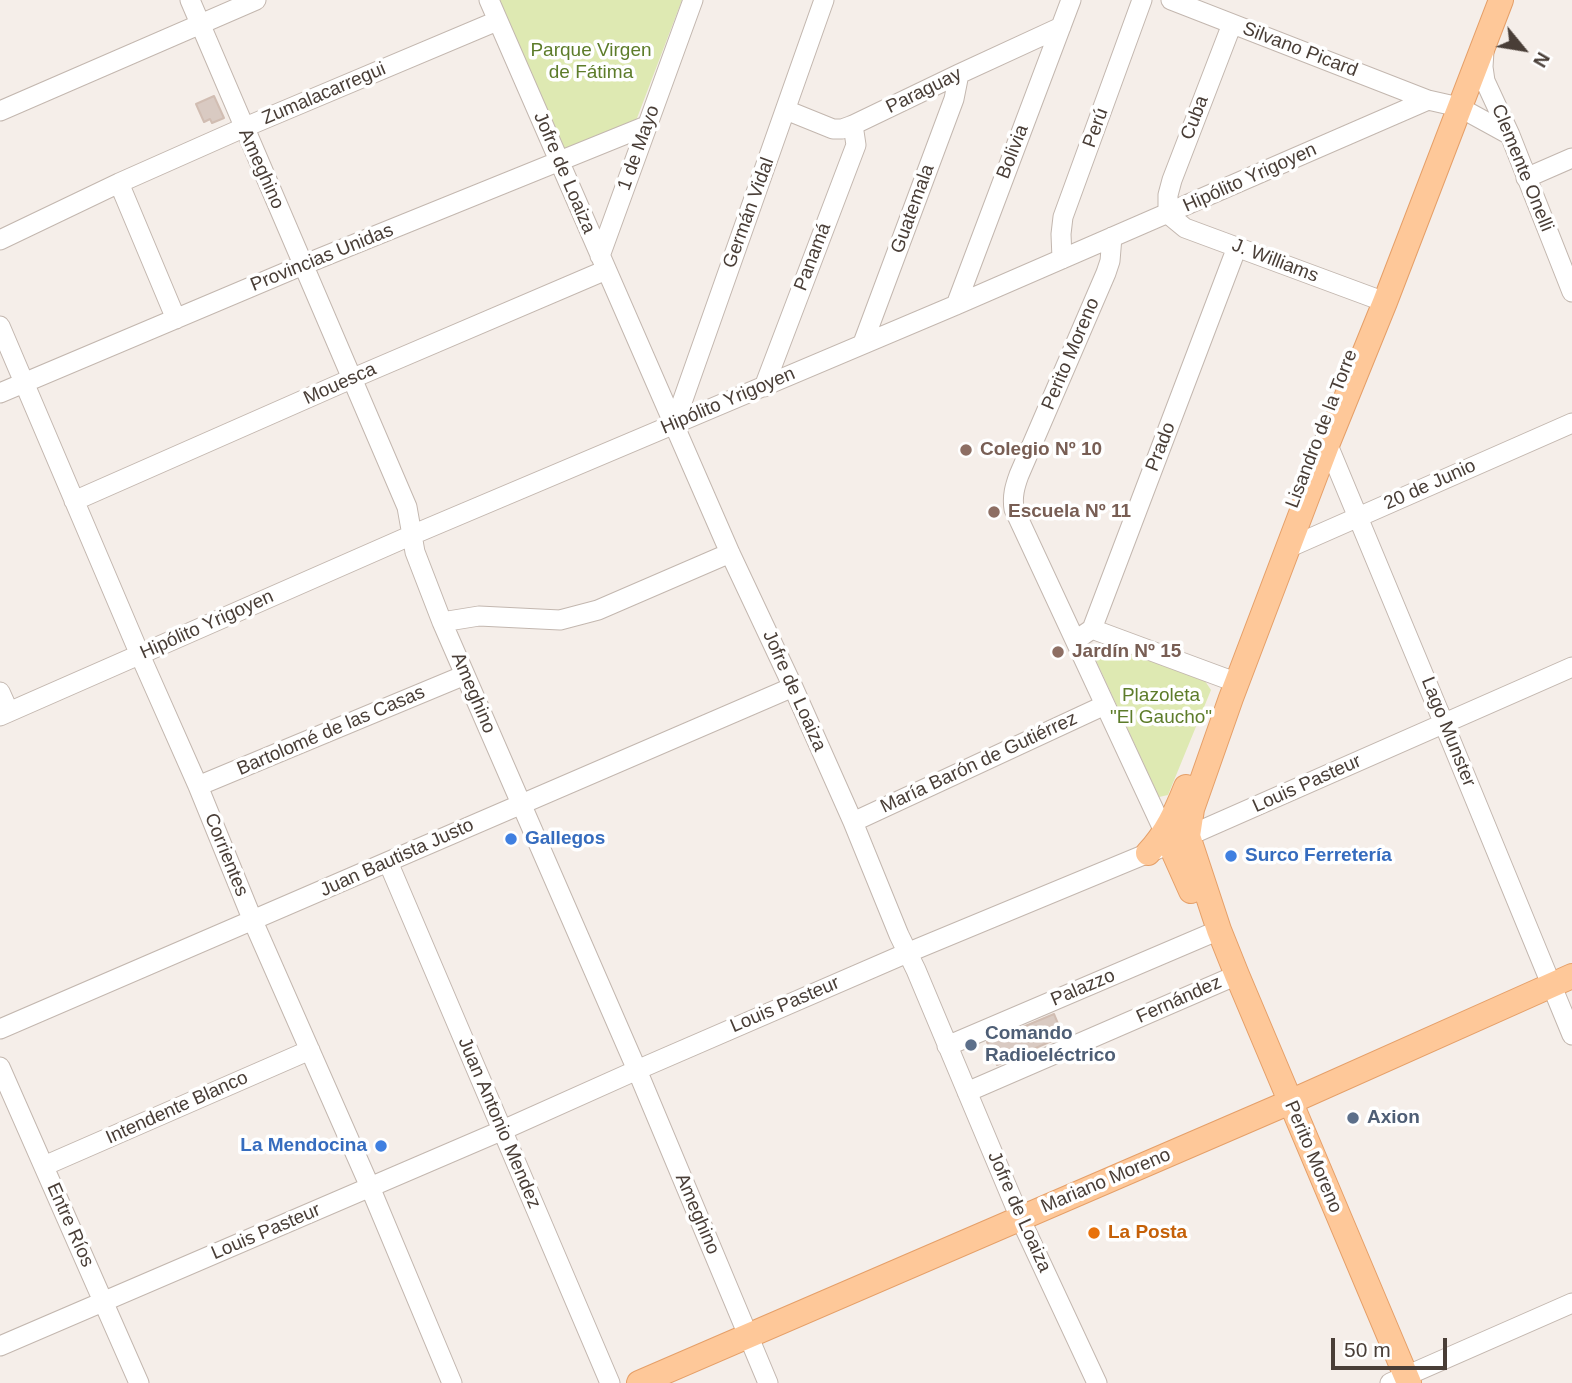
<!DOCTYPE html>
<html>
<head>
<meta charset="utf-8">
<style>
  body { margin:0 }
  #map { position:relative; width:1572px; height:1383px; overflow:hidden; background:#f5eee9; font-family:Arial,sans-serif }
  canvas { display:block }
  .north { position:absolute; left:1488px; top:14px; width:70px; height:70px; -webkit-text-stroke:5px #fff; paint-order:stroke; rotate:120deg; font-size:19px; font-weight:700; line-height:28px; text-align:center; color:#493e37 }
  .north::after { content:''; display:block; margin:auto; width:24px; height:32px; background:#493e37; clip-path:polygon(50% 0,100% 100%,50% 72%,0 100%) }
  .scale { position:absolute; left:1331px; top:1338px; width:116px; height:32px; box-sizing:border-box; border:4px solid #493e37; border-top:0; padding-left:9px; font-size:21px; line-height:24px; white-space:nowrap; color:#493e37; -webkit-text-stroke:5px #fff; paint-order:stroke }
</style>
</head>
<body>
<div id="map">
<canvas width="1572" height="1383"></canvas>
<div class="north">N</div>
<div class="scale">50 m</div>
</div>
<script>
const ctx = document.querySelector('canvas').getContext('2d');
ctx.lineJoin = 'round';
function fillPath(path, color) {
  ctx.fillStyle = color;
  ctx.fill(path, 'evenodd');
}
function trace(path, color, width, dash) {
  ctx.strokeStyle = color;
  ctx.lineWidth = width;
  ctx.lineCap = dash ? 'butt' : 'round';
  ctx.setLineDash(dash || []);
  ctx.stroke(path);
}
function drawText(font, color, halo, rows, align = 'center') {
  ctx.font = font + ' Arial,sans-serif';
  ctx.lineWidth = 7;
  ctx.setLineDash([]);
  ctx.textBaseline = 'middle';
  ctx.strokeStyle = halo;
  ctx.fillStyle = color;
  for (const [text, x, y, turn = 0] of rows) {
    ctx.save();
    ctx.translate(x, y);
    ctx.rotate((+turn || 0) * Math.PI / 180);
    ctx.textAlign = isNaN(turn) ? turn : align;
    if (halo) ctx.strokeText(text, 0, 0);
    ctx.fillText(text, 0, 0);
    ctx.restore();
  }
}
const green = new Path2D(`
  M 496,0 L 682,0 L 634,126 L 562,152 Z
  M 1110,644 L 1205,681 L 1211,690 L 1168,795 L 1159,797 L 1094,656 L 1100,647 Z`);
const building = new Path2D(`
  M 214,96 L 224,118 L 212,123 L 210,119 L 204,122 L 196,104 Z
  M 1054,1014 L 1063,1036 L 997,1065 L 987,1042 Z`);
const minor = new Path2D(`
  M 190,0 L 407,507 L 415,552 L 442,622 L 637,1070 L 768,1383
  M 489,0 L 730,553 L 793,687 L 853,822 L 899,935 L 916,970 L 1020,1218 L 1097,1383
  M 1171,0 L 1428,100
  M 1232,24 L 1172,180 L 1168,195 L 1168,214 L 1185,228 L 1385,302
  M 1484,51 L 1483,67 L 1485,81 L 1510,135 L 1572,292
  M 786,110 L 833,129 L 842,129 L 853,125 L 959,74 L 1061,27
  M 0,111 L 256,0
  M 1526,178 L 1572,158
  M 119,183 L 176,319
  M 1112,237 L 1110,261 L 1106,273 L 1019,475 C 1015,486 1012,496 1014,509 L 1168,840
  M 0,240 L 119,183 L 243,128 L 497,21
  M 600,256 L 693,0
  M 1062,259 L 1061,234 L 1063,217 L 1142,0
  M 956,305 L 1071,0
  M 0,326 L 140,655 L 198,786 L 253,921 L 370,1187 L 452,1383
  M 863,343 L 954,99 L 959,74
  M 764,387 L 856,145 L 853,125
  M 0,393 L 303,265 L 646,126
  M 674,425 L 824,0
  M 1325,438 L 1444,724 L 1572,1035
  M 74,501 L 351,379 L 606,270
  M 1288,548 L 1572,423
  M 442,622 L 479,616 L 560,620 L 598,610 L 730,553
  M 1092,629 L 1227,679
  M 1076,640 L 1092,629 L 1237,247
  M 0,692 L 9,712
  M 0,716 L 412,535 L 956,305 L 1428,100 L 1459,107 L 1510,135
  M 198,786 L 465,675
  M 853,822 L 1105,705
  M 388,862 L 610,1383
  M 0,1029 L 793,687
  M 947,1046 L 1219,930
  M 0,1067 L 139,1383
  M 967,1092 L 1237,975
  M 44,1166 L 310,1050
  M 0,1346 L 503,1130 L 637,1070 L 907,953 L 1170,844 L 1572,667
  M 1390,1383 L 1572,1303`);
const major = new Path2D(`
  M 1170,844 L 1191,891
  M 1148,853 C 1166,834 1176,812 1186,787
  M 639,1383 L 1290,1102 L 1572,976
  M 1409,1383 L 1237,975 L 1219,930 L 1188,836 L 1192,809 L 1231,698 L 1327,445 L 1385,302 L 1501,0`);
const markers = [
  [966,450,7,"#8d6e63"],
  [994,512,7,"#8d6e63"],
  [1058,652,7,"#8d6e63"],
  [511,839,7,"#3f7fe0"],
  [1231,856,7,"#3f7fe0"],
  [971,1045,7,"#5c6f8a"],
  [1353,1118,7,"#5c6f8a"],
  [381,1146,7,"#3f7fe0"],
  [1094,1233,7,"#e8710a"]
];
const streetNames = [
  ["Silvano Picard",1300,50,21],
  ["Paraguay",924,91,-26],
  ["Zumalacarregui",324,94,-23],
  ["Cuba",1195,118,-69],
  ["Perú",1096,128,-70],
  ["1 de Mayo",639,148,-70],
  ["Bolivia",1013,152,-69],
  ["Clemente Onelli",1522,168,68],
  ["Ameghino",261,169,66],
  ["Jofre de Loaiza",564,173,67],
  ["Hipólito Yrigoyen",1250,178,-24],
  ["Guatemala",913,209,-70],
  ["Germán Vidal",749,213,-70],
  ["Panamá",813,257,-69],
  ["Provincias Unidas",322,258,-22],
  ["J. Williams",1275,261,21],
  ["Perito Moreno",1071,354,-67],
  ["Mouesca",340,384,-24],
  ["Hipólito Yrigoyen",728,401,-23],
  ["Lisandro de la Torre",1322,429,-69],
  ["Prado",1161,447,-69],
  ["20 de Junio",1430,485,-24],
  ["Hipólito Yrigoyen",207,625,-24],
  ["Jofre de Loaiza",794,691,66],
  ["Ameghino",473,693,67],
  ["Bartolomé de las Casas",331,731,-23],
  ["Lago Munster",1448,732,68],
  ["María Barón de Gutiérrez",979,763,-25],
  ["Louis Pasteur",1307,784,-24],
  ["Corrientes",226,855,68],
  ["Juan Bautista Justo",397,858,-24],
  ["Palazzo",1083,988,-23],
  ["Fernández",1179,1000,-24],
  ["Louis Pasteur",785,1005,-23],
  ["Intendente Blanco",177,1108,-24],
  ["Juan Antonio Mendez",499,1123,67],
  ["Perito Moreno",1313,1157,67],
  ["Mariano Moreno",1106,1181,-23],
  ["Jofre de Loaiza",1019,1212,66],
  ["Ameghino",697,1214,67],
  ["Entre Ríos",70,1225,66],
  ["Louis Pasteur",266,1232,-23]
];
const parkNames = [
  ["Parque Virgen",591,51],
  ["de Fátima",591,73],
  ["Plazoleta",1161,696],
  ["\"El Gaucho\"",1161,718]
];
const educationNames = [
  ["Colegio Nº 10",980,450],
  ["Escuela Nº 11",1008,512],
  ["Jardín Nº 15",1072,652]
];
const shopNames = [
  ["Gallegos",525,839],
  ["Surco Ferretería",1245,856],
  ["La Mendocina",367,1146,"right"]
];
const serviceNames = [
  ["Comando",985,1034],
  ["Radioeléctrico",985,1056],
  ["Axion",1367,1118]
];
const foodNames = [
  ["La Posta",1108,1233]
];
fillPath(green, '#dee9b2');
fillPath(building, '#d9cac2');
trace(building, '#d1bdb2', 2);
trace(minor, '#c3b7af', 21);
trace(major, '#e59f68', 26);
trace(minor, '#fff', 19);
trace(major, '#fec899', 24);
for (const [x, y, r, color] of markers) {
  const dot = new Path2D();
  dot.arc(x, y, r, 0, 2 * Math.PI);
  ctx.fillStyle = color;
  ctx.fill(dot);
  trace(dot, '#fff', 2.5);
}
drawText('19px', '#493e37', '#fff', streetNames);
drawText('19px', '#5d7c2a', '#fff', parkNames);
drawText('bold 19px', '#785e54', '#fff', educationNames, 'left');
drawText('bold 19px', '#366cbe', '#fff', shopNames, 'left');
drawText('bold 19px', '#4e5e75', '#fff', serviceNames, 'left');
drawText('bold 19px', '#c56008', '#fff', foodNames, 'left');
</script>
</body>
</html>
